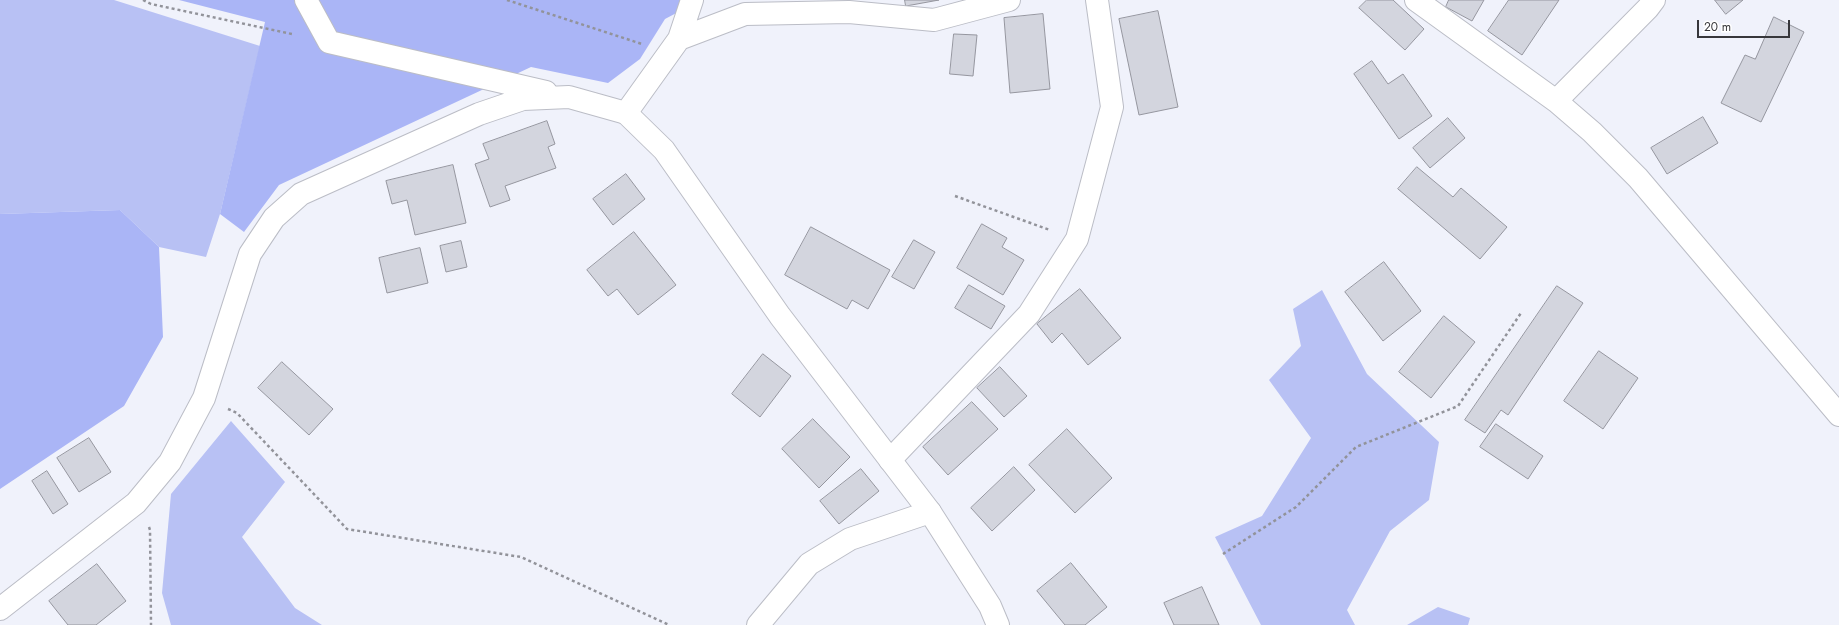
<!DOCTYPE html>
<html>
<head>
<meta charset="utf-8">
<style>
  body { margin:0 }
  #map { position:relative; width:1839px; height:625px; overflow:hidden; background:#f0f2fb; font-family:Jost,sans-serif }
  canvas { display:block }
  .scale { position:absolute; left:1697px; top:20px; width:93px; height:18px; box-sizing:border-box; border:2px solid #37373b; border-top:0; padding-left:5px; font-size:12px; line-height:14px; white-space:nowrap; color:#37373b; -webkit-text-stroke:3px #fff; paint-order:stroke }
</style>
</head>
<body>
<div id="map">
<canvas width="1839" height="625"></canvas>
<div class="scale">20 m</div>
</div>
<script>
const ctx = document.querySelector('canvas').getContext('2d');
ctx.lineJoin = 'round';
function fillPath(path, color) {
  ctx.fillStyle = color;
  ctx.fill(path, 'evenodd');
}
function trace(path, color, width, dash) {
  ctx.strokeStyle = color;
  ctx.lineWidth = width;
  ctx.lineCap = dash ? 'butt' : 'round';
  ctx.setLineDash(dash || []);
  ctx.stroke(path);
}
const green = new Path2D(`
  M 0,0 L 114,0 L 260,46 L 220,214 L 206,257 L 159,247 L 120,210 L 0,214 Z
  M 1322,290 L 1367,374 L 1439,442 L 1429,500 L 1390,531 L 1347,610 L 1355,625 L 1261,625 L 1215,537 L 1262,516 L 1311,438 L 1269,380 L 1301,346 L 1293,309 Z
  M 231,421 L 285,482 L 242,537 L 295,608 L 322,625 L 171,625 L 162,593 L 171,494 Z
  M 1438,607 L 1470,618 L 1468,625 L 1407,625 Z`);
const forest = new Path2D(`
  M 179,0 L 701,0 L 665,19 L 640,59 L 608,83 L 531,67 L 279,185 L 244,232 L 220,214 L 265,22 Z
  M 120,210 L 159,247 L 163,337 L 124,406 L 0,489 L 0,214 Z`);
const building = new Path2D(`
  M 905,0 L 939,0 L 906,6 Z
  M 1367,0 L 1393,0 L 1424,29 L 1405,50 L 1359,8 Z
  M 1449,0 L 1484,0 L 1472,21 L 1446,7 Z
  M 1509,0 L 1559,0 L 1522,55 L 1488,31 Z
  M 1715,0 L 1743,0 L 1726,14 Z
  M 1158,11 L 1178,107 L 1139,115 L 1119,19 Z
  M 1043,14 L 1050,89 L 1010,93 L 1004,18 Z
  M 1774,17 L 1804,32 L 1761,122 L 1721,103 L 1745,55 L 1755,59 Z
  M 954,34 L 977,35 L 973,76 L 950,74 Z
  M 1372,61 L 1388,84 L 1403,74 L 1432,116 L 1399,139 L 1354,74 Z
  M 1703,117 L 1718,143 L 1667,174 L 1651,148 Z
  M 1448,118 L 1465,138 L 1430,168 L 1413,148 Z
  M 547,121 L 555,144 L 548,147 L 556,168 L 505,186 L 510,200 L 490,207 L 475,164 L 489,159 L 483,144 Z
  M 453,165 L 466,223 L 415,235 L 407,200 L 392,204 L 386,181 Z
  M 1417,167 L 1453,197 L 1461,188 L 1507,227 L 1480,259 L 1398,189 Z
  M 626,174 L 645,199 L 613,225 L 593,199 Z
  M 982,224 L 1007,238 L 1002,247 L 1024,260 L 1003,295 L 957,268 Z
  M 811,227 L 890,270 L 868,309 L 852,300 L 847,309 L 785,275 Z
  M 634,232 L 676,285 L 638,315 L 617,289 L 608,296 L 587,270 Z
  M 914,240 L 935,252 L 914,289 L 892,277 Z
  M 461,241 L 467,267 L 446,272 L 440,246 Z
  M 420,248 L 428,283 L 387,293 L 379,258 Z
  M 1384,262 L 1421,311 L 1383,341 L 1345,292 Z
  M 969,285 L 1005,306 L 991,329 L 955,308 Z
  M 1557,286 L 1583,303 L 1508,415 L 1501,410 L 1485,433 L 1465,420 Z
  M 1080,289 L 1121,338 L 1088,365 L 1062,333 L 1052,343 L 1037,324 Z
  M 1444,316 L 1475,342 L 1431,398 L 1399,372 Z
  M 1599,351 L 1638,378 L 1603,429 L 1564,401 Z
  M 763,354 L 791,376 L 760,417 L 732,394 Z
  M 282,362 L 333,409 L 309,435 L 258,388 Z
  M 1000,367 L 1027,396 L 1004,417 L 977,388 Z
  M 972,402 L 998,429 L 948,475 L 923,447 Z
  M 813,419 L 850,457 L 819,488 L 782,449 Z
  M 1496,424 L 1543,456 L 1528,479 L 1480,447 Z
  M 1067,429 L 1112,478 L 1075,513 L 1029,465 Z
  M 89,438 L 111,472 L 79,492 L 57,458 Z
  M 1014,467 L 1035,490 L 992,531 L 971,508 Z
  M 861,469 L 879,491 L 839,524 L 820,501 Z
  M 47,471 L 68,504 L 53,514 L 32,481 Z
  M 1071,563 L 1107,607 L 1085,625 L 1065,625 L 1037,591 Z
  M 97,564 L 126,601 L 96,625 L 68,625 L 49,601 Z
  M 1202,587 L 1219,625 L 1174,625 L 1164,603 Z`);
const path = new Path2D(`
  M 143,0 L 151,4 L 292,34
  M 507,0 L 642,44
  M 955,196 L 1050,230
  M 228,409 L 237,413 L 347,529 L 521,557 L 669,625
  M 149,527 L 150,530 L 151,625
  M 1223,554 L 1296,507 L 1356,447 L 1458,406 L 1521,313`);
const minor = new Path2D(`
  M 306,0 L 329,42 L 546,92
  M 1416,0 L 1556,101 L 1592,132 L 1638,178 L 1839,415
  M 679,39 L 745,14 L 849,12 L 934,20 L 1009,0
  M 1556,101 L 1648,8 L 1654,0
  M 890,460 L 1029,314 L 1077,239 L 1112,107 L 1097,0
  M 0,609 L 136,503 L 170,462 L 204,398 L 250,254 L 274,218 L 301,194 L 479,114 L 523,99 L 569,97 L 626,113 L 679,39 L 692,0
  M 758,625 L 809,564 L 850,539 L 930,512`);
const tertiary = new Path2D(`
  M 626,113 L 664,150 L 780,316 L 930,512 L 990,606 L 998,625`);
fillPath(green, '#b8c1f4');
fillPath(forest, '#aab5f6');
fillPath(building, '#d3d5de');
trace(building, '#95969f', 1);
trace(minor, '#bbbdc6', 24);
trace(tertiary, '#bbbdc6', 24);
trace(path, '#92939a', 2.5, [3, 3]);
trace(minor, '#fff', 22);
trace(tertiary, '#fff', 22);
</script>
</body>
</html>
